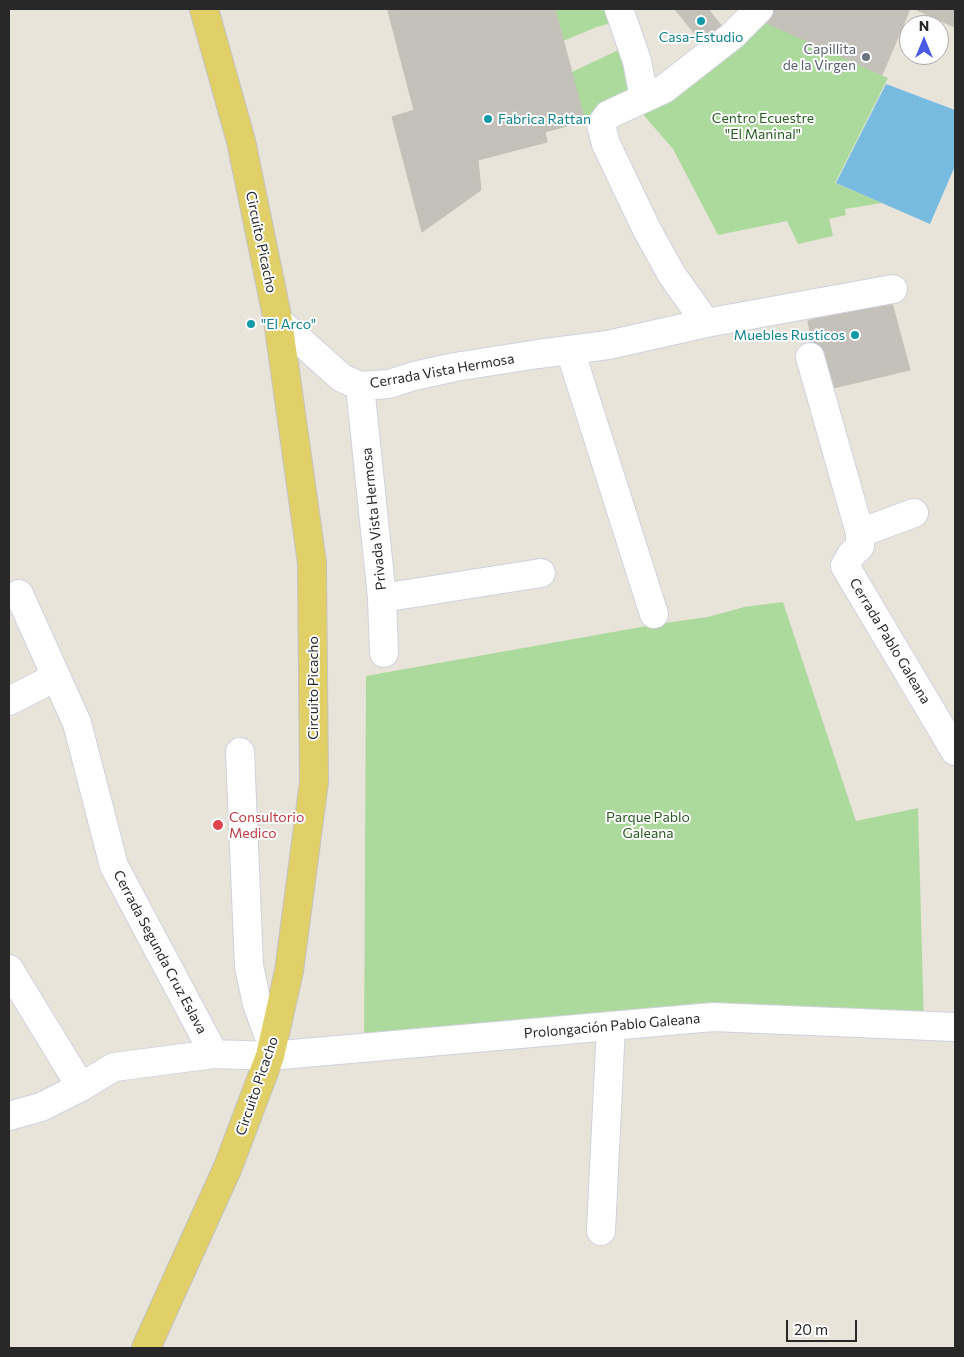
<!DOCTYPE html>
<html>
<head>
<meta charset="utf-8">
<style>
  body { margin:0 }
  #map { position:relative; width:964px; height:1357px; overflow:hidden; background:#e9e4da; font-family:Commissioner,sans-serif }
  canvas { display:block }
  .frame { position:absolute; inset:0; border:10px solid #282828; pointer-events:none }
  .north { position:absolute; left:899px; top:15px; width:50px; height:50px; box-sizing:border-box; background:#fff; border:1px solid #a9a9a9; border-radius:50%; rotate:0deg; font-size:14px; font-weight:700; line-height:20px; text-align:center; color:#282828 }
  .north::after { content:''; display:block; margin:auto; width:18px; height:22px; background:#4a59e6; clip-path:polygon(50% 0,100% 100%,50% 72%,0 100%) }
  .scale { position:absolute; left:786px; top:1320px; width:71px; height:22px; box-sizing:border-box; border:2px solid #282828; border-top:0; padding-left:6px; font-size:15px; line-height:18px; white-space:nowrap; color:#282828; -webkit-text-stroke:4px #fff; paint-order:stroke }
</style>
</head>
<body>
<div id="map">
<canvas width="964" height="1357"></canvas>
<div class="frame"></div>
<div class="north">N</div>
<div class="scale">20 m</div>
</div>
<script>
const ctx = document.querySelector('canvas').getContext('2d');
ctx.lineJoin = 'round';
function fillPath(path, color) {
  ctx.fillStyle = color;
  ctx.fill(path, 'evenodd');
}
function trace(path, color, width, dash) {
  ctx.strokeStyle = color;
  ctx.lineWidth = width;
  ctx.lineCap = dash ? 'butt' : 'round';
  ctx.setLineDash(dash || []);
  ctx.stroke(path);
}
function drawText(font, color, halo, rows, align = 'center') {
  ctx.font = font + ' Commissioner,sans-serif';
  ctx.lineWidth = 4;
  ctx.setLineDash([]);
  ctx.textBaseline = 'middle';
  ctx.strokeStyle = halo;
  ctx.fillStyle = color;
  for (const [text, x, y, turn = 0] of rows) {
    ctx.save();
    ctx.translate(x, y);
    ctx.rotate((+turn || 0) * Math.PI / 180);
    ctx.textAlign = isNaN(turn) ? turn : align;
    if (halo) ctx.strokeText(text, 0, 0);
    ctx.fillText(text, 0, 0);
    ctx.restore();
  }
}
const green = new Path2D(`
  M 555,9 L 619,9 L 623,20 L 597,27 L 563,41 Z
  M 762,21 L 888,78 L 835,183 L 882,203 L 845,209 L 846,215 L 829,219 L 833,236 L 798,244 L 787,221 L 718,235 L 673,149 L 634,104 Z
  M 631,44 L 644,98 L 608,115 L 585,121 L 572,72 Z
  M 783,602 L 856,821 L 918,808 L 924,1027 L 713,1017 L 364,1048 L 366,676 L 658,624 L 708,617 L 744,607 Z`);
const water = new Path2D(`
  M 886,84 L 955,110 L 955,166 L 930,224 L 836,183 Z`);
const building = new Path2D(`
  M 397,9 L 555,9 L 585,121 L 545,132 L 547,142 L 478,160 L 481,190 L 422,232 L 392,117 L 414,110 L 388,11 Z
  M 675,9 L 708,9 L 725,30 L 705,46 Z
  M 760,9 L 910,9 L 882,75 L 762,21 Z
  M 915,9 L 955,9 L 955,27 Z
  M 891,299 L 910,370 L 825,390 L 813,349 L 808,321 Z`);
const minor = new Path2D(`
  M 619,9 L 637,61 L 644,98
  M 278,321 L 342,378 L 360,386 L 389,384 L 414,376 L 455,367 L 538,354 L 608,345 L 706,323 L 893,289
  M 706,323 L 672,275 L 647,230 L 606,144 L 601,125 L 608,115 L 664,89 L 732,36 L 759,9
  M 570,350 L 654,614
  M 810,357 L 860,533 L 860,546 L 851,555 L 845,566 L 955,751
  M 360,386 L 382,598 L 384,653
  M 860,533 L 914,513
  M 19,594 L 77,723 L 114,866 L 214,1054
  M 382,598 L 541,573
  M 9,701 L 56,677
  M 240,752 L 249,966 L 257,1004 L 272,1045
  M 9,969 L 81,1087
  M 9,1116 L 41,1107 L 81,1087 L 114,1067 L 214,1054 L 270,1056 L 713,1017 L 955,1027
  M 601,1231 L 611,1026`);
const major = new Path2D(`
  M 146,1348 L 228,1167 L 270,1056 L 289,971 L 314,782 L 312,563 L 278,321 L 241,141 L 204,9`);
const markers = [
  [701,21,5,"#0f9aa8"],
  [866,57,5,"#6b7280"],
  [488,119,5,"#0f9aa8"],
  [251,324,5,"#0f9aa8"],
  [855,335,5,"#0f9aa8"],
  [218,825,6,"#e0444e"]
];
const cultureNames = [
  ["Casa-Estudio",701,37,"center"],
  ["Fabrica Rattan",498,119],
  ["\"El Arco\"",261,324],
  ["Muebles Rusticos",845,335,"right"]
];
const worshipNames = [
  ["Capillita",856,49],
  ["de la Virgen",856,65]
];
const parkNames = [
  ["Centro Ecuestre",763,118],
  ["\"El Maninal\"",763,134],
  ["Parque Pablo",648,817],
  ["Galeana",648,833]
];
const streetNames = [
  ["Circuito Picacho",261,242,78],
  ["Cerrada Vista Hermosa",442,371,-10],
  ["Privada Vista Hermosa",374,519,-96],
  ["Cerrada Pablo Galeana",890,641,59],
  ["Circuito Picacho",313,688,-90],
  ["Cerrada Segunda Cruz Eslava",160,952,62],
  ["Prolongación Pablo Galeana",612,1026,-5],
  ["Circuito Picacho",257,1086,-71]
];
const healthNames = [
  ["Consultorio",229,817],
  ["Medico",229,833]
];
fillPath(green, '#acda9c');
fillPath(water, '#77bbe1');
fillPath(building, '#c4c0ba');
trace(building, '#c3c0b5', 1);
trace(minor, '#d0d1df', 30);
trace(major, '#c3c3c3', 30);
trace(minor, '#fff', 28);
trace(major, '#e1d067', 28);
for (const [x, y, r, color] of markers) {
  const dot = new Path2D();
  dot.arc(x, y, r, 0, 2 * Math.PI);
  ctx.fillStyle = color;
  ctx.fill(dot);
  trace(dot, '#fff', 2);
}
drawText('14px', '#0d838f', '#fff', cultureNames, 'left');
drawText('14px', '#5b616d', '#fff', worshipNames, 'right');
drawText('14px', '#275c20', '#fff', parkNames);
drawText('14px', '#282828', '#fff', streetNames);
drawText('14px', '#be3a42', '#fff', healthNames, 'left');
</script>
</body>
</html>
